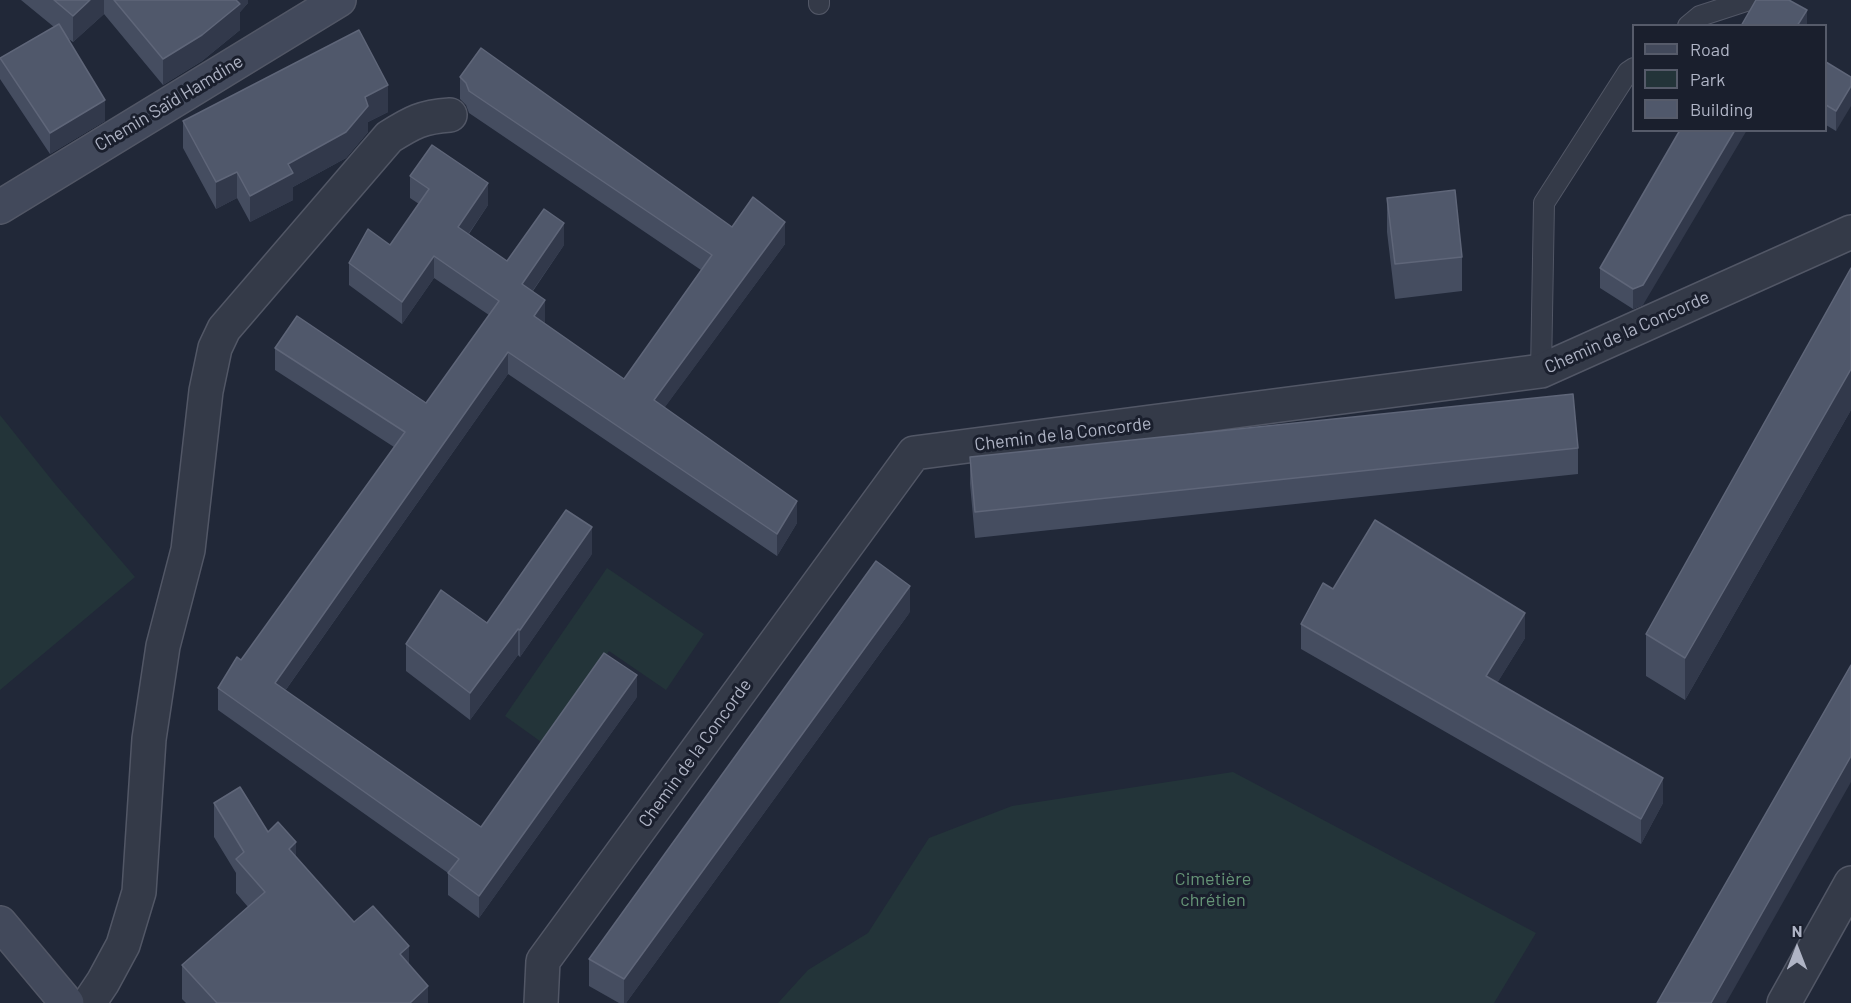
<!DOCTYPE html>
<html>
<head>
<meta charset="utf-8">
<style>
  body { margin:0 }
  #map { position:relative; width:1851px; height:1003px; overflow:hidden; background:#212838; font-family:Barlow,sans-serif }
  canvas { display:block }
  .legend { position:absolute; left:1632px; top:24px; width:195px; height:108px; box-sizing:border-box; background:#1a1f2d; border:2px solid #565b6a; margin:0; padding:8px 10px; list-style:none; font-size:18px; color:#afb4c5 }
  .legend li { display:flex; align-items:center; gap:12px; height:30px }
  .legend b { width:30px; border:2px solid #565b6a }
  .north { position:absolute; left:1767px; top:919px; width:60px; height:60px; -webkit-text-stroke:4px #1a1f2d; paint-order:stroke; rotate:0deg; font-size:16px; font-weight:700; line-height:24px; text-align:center; color:#afb4c5 }
  .north::after { content:''; display:block; margin:auto; width:21px; height:27px; background:#afb4c5; clip-path:polygon(50% 0,100% 100%,50% 72%,0 100%) }
</style>
</head>
<body>
<div id="map">
<canvas width="1851" height="1003"></canvas>
<ul class="legend">
<li><b style="height:8px;background:#42495b"></b>Road</li>
<li><b style="height:16px;background:#233439"></b>Park</li>
<li><b style="height:16px;background:#50586b"></b>Building</li>
</ul>
<div class="north">N</div>
</div>
<script>
const ctx = document.querySelector('canvas').getContext('2d');
ctx.lineJoin = 'round';
function fillPath(path, color) {
  ctx.fillStyle = color;
  ctx.fill(path, 'evenodd');
}
function trace(path, color, width, dash) {
  ctx.strokeStyle = color;
  ctx.lineWidth = width;
  ctx.lineCap = dash ? 'butt' : 'round';
  ctx.setLineDash(dash || []);
  ctx.stroke(path);
}
function drawText(font, color, halo, rows, align = 'center') {
  ctx.font = font + ' Barlow,sans-serif';
  ctx.lineWidth = 6;
  ctx.setLineDash([]);
  ctx.textBaseline = 'middle';
  ctx.strokeStyle = halo;
  ctx.fillStyle = color;
  for (const [text, x, y, turn = 0] of rows) {
    ctx.save();
    ctx.translate(x, y);
    ctx.rotate((+turn || 0) * Math.PI / 180);
    ctx.textAlign = isNaN(turn) ? turn : align;
    if (halo) ctx.strokeText(text, 0, 0);
    ctx.fillText(text, 0, 0);
    ctx.restore();
  }
}
const green = new Path2D(`
  M 0,415 L 55,484 L 135,577 L 0,690 Z
  M 607,568 L 704,634 L 666,690 L 609,651 L 544,744 L 505,716 Z
  M 1233,772 L 1536,933 L 1494,1003 L 778,1003 L 808,970 L 868,933 L 929,838 L 1012,806 Z`);
const lane = new Path2D(`
  M 819,0 L 819,4
  M 1688,26 L 1700,16 L 1749,0
  M 1541,371 L 1544,203 L 1628,72 L 1634,68`);
const street = new Path2D(`
  M 89,1003 L 103,982 L 123,945 L 139,892 L 149,739 L 163,646 L 188,550 L 206,391 L 215,348 L 224,329 L 389,137 C 413,122 422,117 450,115
  M 541,1003 L 543,961 L 914,453 L 1541,371 L 1851,232
  M 1784,1003 L 1851,883`);
const secondary = new Path2D(`
  M 0,207 L 339,0
  M 0,923 L 67,1003`);
const wall = new Path2D(`
  M 21,0 L 248,0 L 248,3 L 240,12 L 240,30 L 202,61 L 163,85 L 104,14 L 73,42 L 67,38 L 105,121 L 50,154 L 0,79 L 0,58 L 54,27 Z
  M 1826,62 L 1851,77 L 1836,131 L 1826,125 Z
  M 460,77 L 732,227 L 785,244 L 664,408 L 797,523 L 777,556 L 508,374 L 285,691 L 481,827 L 637,697 L 479,918 L 448,895 L 448,873 L 218,710 L 218,688 L 241,660 L 394,447 L 275,370 L 275,348 L 426,403 L 489,315 L 434,278 L 402,324 L 349,285 L 349,263 L 390,245 L 419,204 L 410,198 L 410,176 L 488,205 L 469,234 L 507,261 L 564,245 L 533,291 L 545,322 L 544,323 L 624,379 L 701,270 L 469,113 L 466,105 L 460,99 Z
  M 388,112 L 368,122 L 368,132 L 346,158 L 293,187 L 293,200 L 250,222 L 237,198 L 216,209 L 183,148 L 183,121 Z
  M 1680,130 L 1643,305 L 1633,309 L 1600,288 L 1600,268 Z
  M 1387,198 L 1462,257 L 1462,291 L 1395,299 L 1387,232 Z
  M 1851,268 L 1851,410 L 1685,700 L 1646,676 L 1646,634 Z
  M 1578,448 L 1578,474 L 975,538 L 970,484 L 970,457 Z
  M 592,554 L 520,657 L 518,655 L 470,720 L 406,671 L 406,644 L 487,623 Z
  M 1333,589 L 1525,638 L 1497,683 L 1663,803 L 1641,844 L 1301,649 L 1301,624 Z
  M 910,612 L 626,1003 L 619,1003 L 589,986 L 589,959 Z
  M 214,803 L 268,832 L 296,857 L 354,922 L 409,964 L 428,1003 L 186,1003 L 182,999 L 182,965 L 248,907 L 236,893 L 236,873 L 214,837 Z`);
const shadedWall = new Path2D(`
  M 90,0 L 104,0 L 104,14 L 73,42 L 73,16 Z
  M 231,0 L 248,0 L 248,3 L 240,12 L 240,30 L 202,61 L 163,85 L 163,59 Z
  M 1807,10 L 1807,26 L 1797,26 Z
  M 388,85 L 388,112 L 368,122 L 368,132 L 346,158 L 293,187 L 293,200 L 250,222 L 250,196 L 365,97 Z
  M 1851,86 L 1851,106 L 1836,131 L 1836,111 Z
  M 105,100 L 105,121 L 50,154 L 50,133 Z
  M 1735,130 L 1747,130 L 1643,305 L 1633,309 L 1633,289 Z
  M 237,172 L 237,198 L 216,209 L 216,182 Z
  M 488,183 L 488,205 L 458,249 L 458,227 Z
  M 785,222 L 785,244 L 654,422 L 654,400 Z
  M 564,223 L 564,245 L 522,306 L 522,284 Z
  M 434,256 L 434,278 L 402,324 L 402,302 Z
  M 545,300 L 545,322 L 534,338 L 534,316 Z
  M 508,352 L 508,374 L 275,705 L 275,683 Z
  M 1851,369 L 1851,410 L 1685,700 L 1685,658 Z
  M 797,501 L 797,523 L 777,556 L 777,534 Z
  M 592,527 L 592,554 L 520,657 L 520,630 Z
  M 910,586 L 910,612 L 626,1003 L 624,1003 L 624,979 Z
  M 1525,613 L 1525,638 L 1486,701 L 1486,676 Z
  M 518,629 L 518,655 L 470,720 L 470,693 Z
  M 637,675 L 637,697 L 479,918 L 479,896 Z
  M 1851,756 L 1851,782 L 1726,1003 L 1711,1003 Z
  M 1663,778 L 1663,803 L 1641,844 L 1641,819 Z
  M 296,842 L 296,876 L 289,849 Z
  M 409,946 L 409,980 L 400,954 Z
  M 428,986 L 428,1003 L 410,1003 Z`);
const building = new Path2D(`
  M 54,0 L 90,0 L 73,16 Z
  M 114,0 L 236,0 L 240,4 L 202,35 L 163,59 Z
  M 1756,0 L 1789,0 L 1807,10 L 1797,26 L 1741,26 Z
  M 59,24 L 105,100 L 50,133 L 0,58 Z
  M 359,30 L 388,85 L 365,97 L 368,106 L 346,132 L 288,164 L 293,173 L 250,196 L 237,172 L 216,182 L 183,121 Z
  M 481,48 L 732,227 L 753,197 L 785,222 L 654,400 L 797,501 L 777,534 L 508,352 L 275,683 L 481,827 L 604,653 L 637,675 L 479,896 L 448,873 L 459,859 L 218,688 L 237,657 L 241,660 L 405,432 L 275,348 L 297,316 L 426,403 L 499,301 L 434,256 L 402,302 L 349,263 L 368,229 L 390,245 L 429,189 L 410,176 L 432,145 L 488,183 L 458,227 L 507,261 L 544,209 L 564,223 L 522,284 L 545,300 L 534,316 L 624,379 L 712,255 L 469,91 L 466,83 L 460,77 Z
  M 1826,62 L 1851,77 L 1851,86 L 1836,111 L 1826,105 Z
  M 1680,130 L 1735,130 L 1643,285 L 1633,289 L 1600,268 Z
  M 1455,190 L 1462,257 L 1395,264 L 1387,198 Z
  M 1851,268 L 1851,369 L 1685,658 L 1646,634 Z
  M 1573,394 L 1578,448 L 975,512 L 970,457 Z
  M 566,510 L 592,527 L 520,630 L 518,629 L 470,693 L 406,644 L 441,590 L 487,623 Z
  M 1375,520 L 1525,613 L 1486,676 L 1663,778 L 1641,819 L 1301,624 L 1323,583 L 1333,589 Z
  M 876,561 L 910,586 L 624,979 L 589,959 Z
  M 1851,665 L 1851,756 L 1711,1003 L 1657,1003 Z
  M 240,787 L 268,832 L 278,822 L 296,842 L 289,849 L 354,922 L 373,906 L 409,946 L 400,954 L 428,986 L 410,1003 L 217,1003 L 182,965 L 265,892 L 236,859 L 244,852 L 214,803 Z`);
const streetNames = [
  ["Chemin Saïd Hamdine",169,103,-31],
  ["Chemin de la Concorde",1627,332,-24],
  ["Chemin de la Concorde",1063,434,-7],
  ["Chemin de la Concorde",695,753,-54]
];
const parkNames = [
  ["Cimetière",1213,879],
  ["chrétien",1213,900]
];
fillPath(green, '#233439');
trace(lane, '#525766', 22);
trace(street, '#525766', 36);
trace(secondary, '#525766', 36);
trace(lane, '#343a48', 20);
trace(street, '#343a48', 33);
trace(secondary, '#42495b', 33);
fillPath(wall, '#454d60');
fillPath(shadedWall, '#32394b');
fillPath(building, '#50586b');
trace(building, '#5f6679', 1.5);
drawText('18px', '#afb4c5', '#1a1f2d', streetNames);
drawText('18px', '#669577', '#1a1f2d', parkNames);
</script>
</body>
</html>
